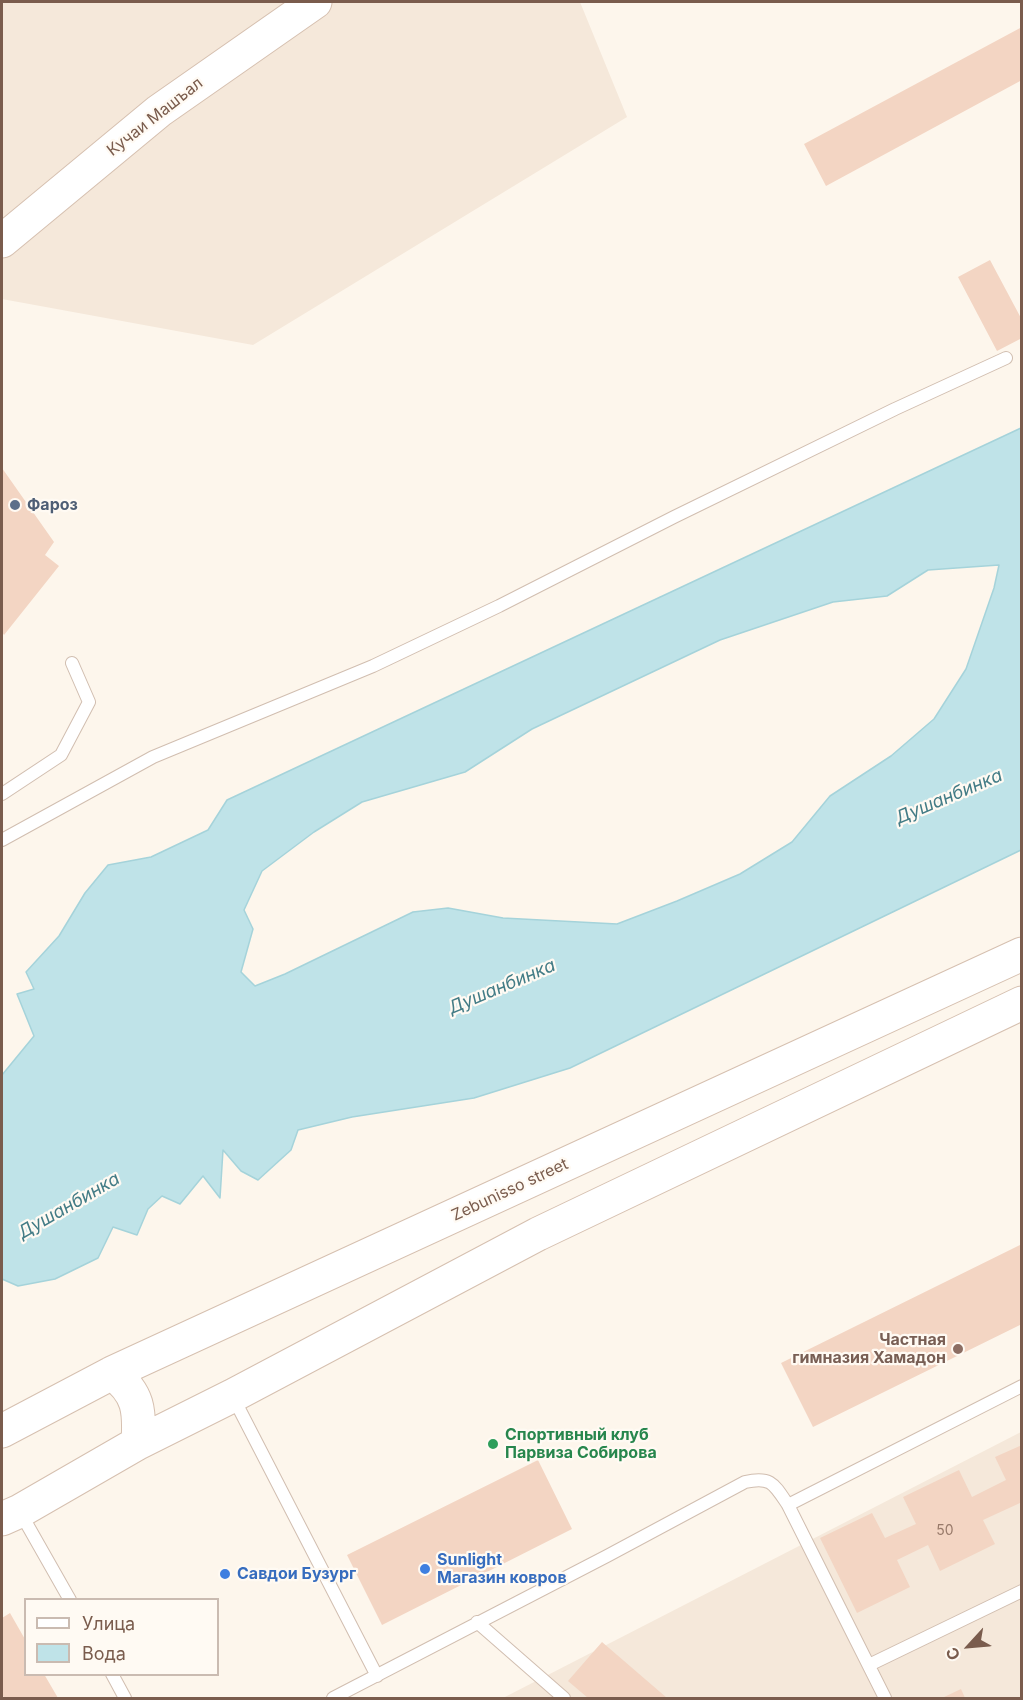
<!DOCTYPE html>
<html>
<head>
<meta charset="utf-8">
<style>
  body { margin:0 }
  #map { position:relative; width:1023px; height:1700px; overflow:hidden; background:#fdf6ec; font-family:Inter,sans-serif }
  canvas { display:block }
  .frame { position:absolute; inset:0; border:3px solid #7a5c4d; pointer-events:none }
  .legend { position:absolute; left:24px; top:1598px; width:195px; height:78px; box-sizing:border-box; background:#fffaf3; border:2px solid #cabbb1; margin:0; padding:8px 10px; list-style:none; font-size:18px; color:#7a5c4d }
  .legend li { display:flex; align-items:center; gap:12px; height:30px }
  .legend b { width:30px; border:2px solid #cabbb1 }
  .north { position:absolute; left:939px; top:1616px; width:60px; height:60px; -webkit-text-stroke:4px #fffaf3; paint-order:stroke; rotate:244deg; font-size:16px; font-weight:700; line-height:24px; text-align:center; color:#7a5c4d }
  .north::after { content:''; display:block; margin:auto; width:21px; height:27px; background:#7a5c4d; clip-path:polygon(50% 0,100% 100%,50% 72%,0 100%) }
</style>
</head>
<body>
<div id="map">
<canvas width="1023" height="1700"></canvas>
<div class="frame"></div>
<ul class="legend">
<li><b style="height:8px;background:#fff"></b>Улица</li>
<li><b style="height:16px;background:#bfe3e8"></b>Вода</li>
</ul>
<div class="north">С</div>
</div>
<script>
const ctx = document.querySelector('canvas').getContext('2d');
ctx.lineJoin = 'round';
function fillPath(path, color) {
  ctx.fillStyle = color;
  ctx.fill(path, 'evenodd');
}
function trace(path, color, width, dash) {
  ctx.strokeStyle = color;
  ctx.lineWidth = width;
  ctx.lineCap = dash ? 'butt' : 'round';
  ctx.setLineDash(dash || []);
  ctx.stroke(path);
}
function drawText(font, color, halo, rows, align = 'center') {
  ctx.font = font + ' Inter,sans-serif';
  ctx.lineWidth = 4.5;
  ctx.setLineDash([]);
  ctx.textBaseline = 'middle';
  ctx.strokeStyle = halo;
  ctx.fillStyle = color;
  for (const [text, x, y, turn = 0] of rows) {
    ctx.save();
    ctx.translate(x, y);
    ctx.rotate((+turn || 0) * Math.PI / 180);
    ctx.textAlign = isNaN(turn) ? turn : align;
    if (halo) ctx.strokeText(text, 0, 0);
    ctx.fillText(text, 0, 0);
    ctx.restore();
  }
}
const residential = new Path2D(`
  M 2,2 L 580,2 L 627,117 L 253,345 L 2,299 Z
  M 1021,1432 L 1021,1698 L 503,1698 Z`);
const water = new Path2D(`
  M 1021,428 L 1021,850 L 570,1068 L 474,1098 L 352,1117 L 298,1130 L 291,1150 L 258,1180 L 241,1171 L 223,1150 L 220,1198 L 203,1176 L 180,1204 L 162,1196 L 148,1209 L 137,1235 L 113,1227 L 98,1258 L 55,1279 L 18,1286 L 2,1279 L 2,1075 L 34,1036 L 17,994 L 34,989 L 26,972 L 59,936 L 85,893 L 108,865 L 151,857 L 208,830 L 227,800 ZM 999,565 L 994,588 L 966,669 L 934,719 L 891,756 L 830,796 L 792,842 L 740,874 L 677,901 L 617,924 L 503,918 L 448,908 L 413,912 L 285,974 L 255,986 L 241,972 L 253,929 L 244,910 L 262,871 L 314,832 L 362,802 L 465,772 L 532,729 L 720,640 L 833,602 L 887,596 L 928,570 Z`);
const building = new Path2D(`
  M 1022,27 L 1022,80 L 826,186 L 804,144 Z
  M 990,260 L 1022,320 L 1022,338 L 997,351 L 958,277 Z
  M 2,468 L 54,542 L 45,555 L 59,566 L 4,635 L 2,632 Z
  M 1022,1244 L 1022,1324 L 813,1427 L 781,1363 Z
  M 1022,1445 L 1022,1506 L 1020,1503 L 983,1520 L 995,1544 L 940,1571 L 928,1545 L 897,1560 L 910,1587 L 857,1613 L 820,1538 L 872,1513 L 885,1538 L 916,1524 L 903,1497 L 959,1470 L 972,1497 L 1006,1480 L 995,1457 Z
  M 538,1460 L 572,1529 L 382,1625 L 347,1555 Z
  M 10,1613 L 26,1641 L 26,1674 L 44,1674 L 58,1698 L 4,1698 L 2,1694 L 2,1618 Z
  M 602,1642 L 667,1698 L 588,1698 L 568,1681 Z
  M 961,1689 L 965,1698 L 942,1698 Z`);
const lane = new Path2D(`
  M 2,794 L 61,755 L 89,702 L 72,663
  M 2,840 L 153,757 L 373,666 L 499,606 L 674,517 L 895,409 L 1006,358
  M 233,1397 L 377,1676
  M 788,1505 L 1022,1386
  M 20,1512 L 70,1600
  M 477,1622 L 564,1698
  M 869,1665 L 1022,1591
  M 112,1674 L 125,1698
  M 333,1698 L 607,1556 L 745,1482 C 771,1476 774,1484 788,1505 L 885,1698`);
const secondary = new Path2D(`
  M 2,241 L 159,111 L 315,2
  M 112,1373 C 139,1393 140,1411 138,1443
  M 2,1431 L 112,1373 L 1022,954
  M 2,1519 L 20,1511 L 138,1443 L 232,1396 L 538,1234 L 1022,1003`);
const markers = [
  [15,505,6,"#5c6f8a"],
  [958,1349,6,"#8d6e63"],
  [493,1444,6,"#2e9e5b"],
  [425,1569,6,"#3f7fe0"],
  [225,1574,6,"#3f7fe0"]
];
const numberNames = [
  ["50",945,1531]
];
const streetNames = [
  ["Кучаи Машъал",155,117,-38],
  ["Zebunisso street",510,1190,-25]
];
const serviceNames = [
  ["Фароз",27,505]
];
const educationNames = [
  ["Частная",946,1340],
  ["гимназия Хамадон",946,1358]
];
const leisureNames = [
  ["Спортивный клуб",505,1435],
  ["Парвиза Собирова",505,1453]
];
const shopNames = [
  ["Sunlight",437,1560],
  ["Магазин ковров",437,1578],
  ["Савдои Бузург",237,1574]
];
const waterNames = [
  ["Душанбинка",949,797,-23],
  ["Душанбинка",502,987,-23],
  ["Душанбинка",69,1206,-30]
];
fillPath(residential, '#f5e8da');
fillPath(water, '#bfe3e8');
trace(water, '#a5d3da', 1.5);
fillPath(building, '#f3d5c3');
trace(lane, '#d1beb0', 14);
trace(secondary, '#d6c0b0', 35);
trace(lane, '#fff', 12);
trace(secondary, '#fff', 33);
for (const [x, y, r, color] of markers) {
  const dot = new Path2D();
  dot.arc(x, y, r, 0, 2 * Math.PI);
  ctx.fillStyle = color;
  ctx.fill(dot);
  trace(dot, '#fffaf3', 2);
}
drawText('14px', '#987a6a', null, numberNames);
drawText('16px', '#7a5c4d', '#fffaf3', streetNames);
drawText('bold 16px', '#4e5e75', '#fffaf3', serviceNames, 'left');
drawText('bold 16px', '#785e54', '#fffaf3', educationNames, 'right');
drawText('bold 16px', '#27864d', '#fffaf3', leisureNames, 'left');
drawText('bold 16px', '#366cbe', '#fffaf3', shopNames, 'left');
drawText('italic 18px', '#437c86', '#fffaf3', waterNames);
</script>
</body>
</html>
